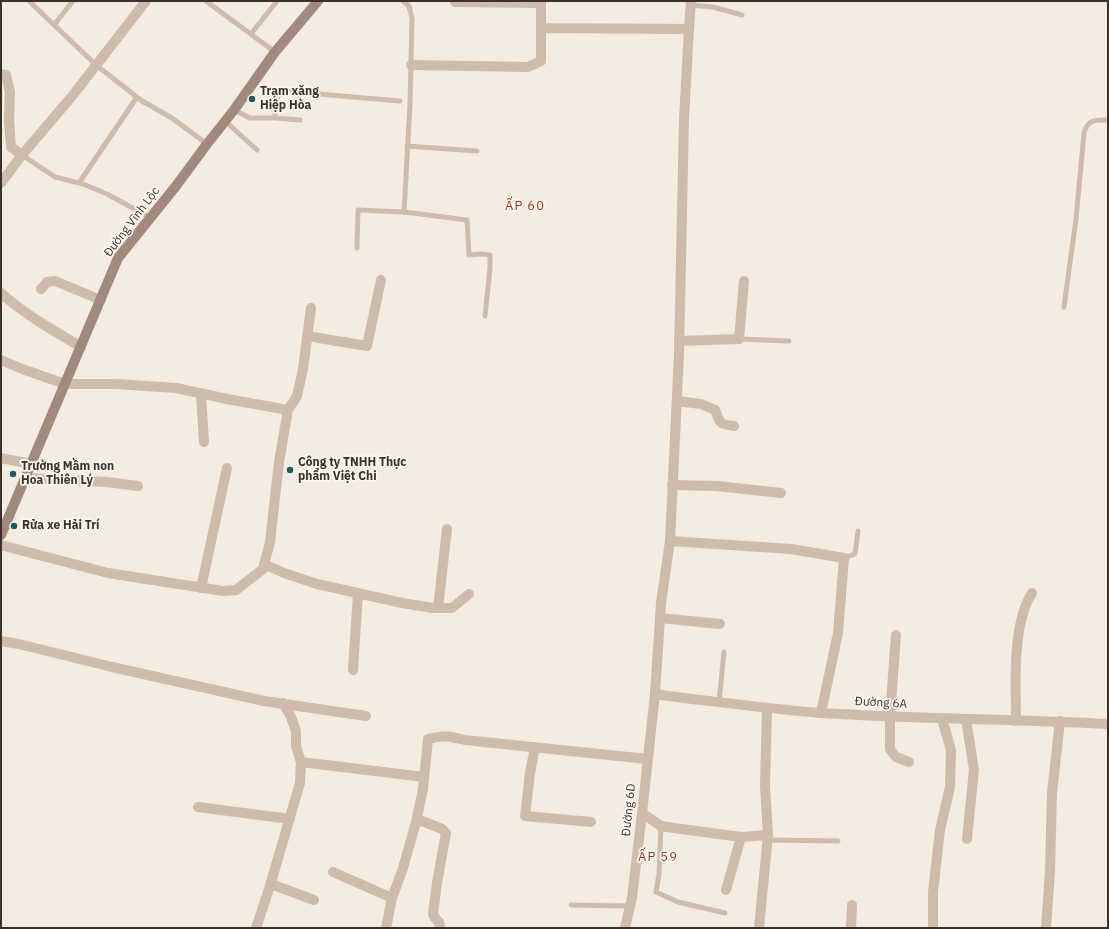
<!DOCTYPE html>
<html>
<head>
<meta charset="utf-8">
<style>
  body { margin:0 }
  #map { position:relative; width:1109px; height:929px; overflow:hidden; background:#f4ebe1; font-family:"IBM Plex Sans",sans-serif }
  canvas { display:block }
  .frame { position:absolute; inset:0; border:2px solid #3b302b; pointer-events:none }
</style>
</head>
<body>
<div id="map">
<canvas width="1109" height="929"></canvas>
<div class="frame"></div>
</div>
<script>
const ctx = document.querySelector('canvas').getContext('2d');
ctx.lineJoin = 'round';
function trace(path, color, width, dash) {
  ctx.strokeStyle = color;
  ctx.lineWidth = width;
  ctx.lineCap = dash ? 'butt' : 'round';
  ctx.setLineDash(dash || []);
  ctx.stroke(path);
}
function drawText(font, color, halo, rows, align = 'center') {
  ctx.font = font + ' "IBM Plex Sans",sans-serif';
  ctx.lineWidth = 3.5;
  ctx.setLineDash([]);
  ctx.textBaseline = 'middle';
  ctx.strokeStyle = halo;
  ctx.fillStyle = color;
  for (const [text, x, y, turn = 0] of rows) {
    ctx.save();
    ctx.translate(x, y);
    ctx.rotate((+turn || 0) * Math.PI / 180);
    ctx.textAlign = isNaN(turn) ? turn : align;
    if (halo) ctx.strokeText(text, 0, 0);
    ctx.fillText(text, 0, 0);
    ctx.restore();
  }
}
const service = new Path2D(`
  M 29,1 L 96,65 L 142,101 L 172,118 L 207,144
  M 206,1 L 275,52
  M 403,1 L 409,6 L 412,18 L 410,104 L 404,212
  M 691,5 L 713,7 L 742,15
  M 54,25 L 73,1
  M 251,34 L 277,1
  M 234,110 L 250,118 L 275,118 L 300,120
  M 275,118 C 276,109 274,96 283,91 L 400,101
  M 225,121 L 257,150
  M 407,146 L 477,151
  M 22,155 L 55,177 L 83,184 L 107,194 L 151,218
  M 79,183 L 137,97
  M 357,248 L 358,210 L 404,212 L 467,220 L 469,255 L 481,254 L 490,255 L 490,268 L 485,316
  M 1064,307 L 1076,219 L 1084,133 C 1088,119 1095,120 1108,120
  M 739,339 L 789,341
  M 844,558 L 855,554 L 858,531
  M 719,702 L 724,652
  M 661,826 L 659,874 L 656,892 L 678,902 L 725,913
  M 768,840 L 838,841
  M 571,905 L 630,906`);
const minor = new Path2D(`
  M 455,2 L 541,3
  M 541,28 L 541,1
  M 411,65 L 528,67 L 541,61 L 541,28 L 689,29
  M 1,74 L 6,75 L 10,92 L 9,121 L 11,147 L 22,155
  M 1,183 L 22,155 L 73,95 L 146,1
  M 41,289 L 47,282 L 55,281 L 101,300
  M 1,293 C 25,315 53,330 81,347
  M 307,336 L 367,346 L 381,280
  M 679,341 L 739,339 L 744,281
  M 1,360 L 25,370 L 65,384 L 116,384 L 176,388 L 227,399 L 288,410 L 279,462 L 270,542 L 263,569 L 236,590 L 223,591 L 108,573 L 1,545
  M 201,394 L 204,442
  M 677,401 L 701,404 L 715,410 C 721,424 718,424 734,426
  M 288,410 L 297,396 L 303,369 L 311,308
  M 1,458 L 31,464
  M 25,478 L 107,482 L 138,486
  M 672,485 L 717,486 L 781,493
  M 670,541 L 791,549 L 844,558 L 838,633 L 821,713
  M 264,564 L 284,573 L 317,584 L 402,603 L 433,608 L 452,608 L 469,594
  M 201,588 L 227,468
  M 438,608 L 447,529
  M 660,618 L 720,624
  M 896,635 L 890,716 L 890,749 L 896,757 L 909,762
  M 1,641 L 19,644 L 112,667 L 264,701 L 366,716
  M 353,670 L 358,593
  M 966,719 L 974,770 L 967,839
  M 1016,721 C 1016,684 1013,645 1024,610 C 1026,604 1029,598 1032,593
  M 535,747 L 530,773 L 525,816 L 591,822
  M 301,762 L 424,777
  M 198,807 L 290,819
  M 642,813 L 661,826 L 674,828 L 741,837 L 768,835
  M 417,819 L 442,829 L 446,833 L 437,883 L 433,914 L 435,918 L 439,922 L 440,928
  M 333,872 L 392,898
  M 271,884 L 314,900
  M 726,890 L 741,837
  M 256,928 L 269,889 L 300,783 L 301,762 L 296,746 L 296,731 L 291,717 L 283,703
  M 386,928 L 392,898 L 403,868 L 416,822 L 423,789 L 428,739 C 444,735 449,736 465,740 L 647,759
  M 625,928 L 632,898 L 642,813 L 655,694
  M 759,928 L 768,835 L 765,786 L 767,708
  M 851,928 L 852,905
  M 933,928 L 933,892 L 940,830 L 950,787 L 951,750 L 942,719
  M 1046,928 L 1050,871 L 1052,793 L 1060,721`);
const tertiary = new Path2D(`
  M 691,1 L 689,29 L 684,119 L 679,354 L 670,541 L 661,603 L 655,694 L 668,696 C 719,702 770,709 821,713 C 917,719 1012,719 1108,724`);
const secondary = new Path2D(`
  M 1,535 L 118,258 L 176,186 L 207,144 L 234,110 L 275,52 L 318,1`);
const markers = [
  [252,99,4,"#1f5a5e"],
  [290,470,4,"#1f5a5e"],
  [13,474,4,"#1f5a5e"],
  [14,526,4,"#1f5a5e"]
];
const poiNames = [
  ["Trạm xăng",260,92],
  ["Hiệp Hòa",260,106],
  ["Công ty TNHH Thực",298,463],
  ["phẩm Việt Chi",298,477],
  ["Trường Mầm non",21,467],
  ["Hoa Thiên Lý",21,481],
  ["Rửa xe Hải Trí",22,526]
];
const streetNames = [
  ["Đường Vĩnh Lộc",132,222,-53],
  ["Đường 6A",881,703,3],
  ["Đường 6D",629,810,-84]
];
const neighbourhoodNames = [
  ["ẤP 60",525,206],
  ["ẤP 59",658,857]
];
trace(service, '#cdbbac', 5);
trace(minor, '#cdbbac', 10);
trace(tertiary, '#cdbbac', 10);
trace(secondary, '#a18a7d', 10);
for (const [x, y, r, color] of markers) {
  const dot = new Path2D();
  dot.arc(x, y, r, 0, 2 * Math.PI);
  ctx.fillStyle = color;
  ctx.fill(dot);
  trace(dot, '#fbf5ee', 1.5);
}
drawText('bold 12px', '#3b302b', '#fbf5ee', poiNames, 'left');
drawText('12px', '#3b302b', '#fbf5ee', streetNames);
ctx.letterSpacing = '1px';
drawText('13px', '#8c3b22', '#fbf5ee', neighbourhoodNames);
ctx.letterSpacing = '0px';
</script>
</body>
</html>
